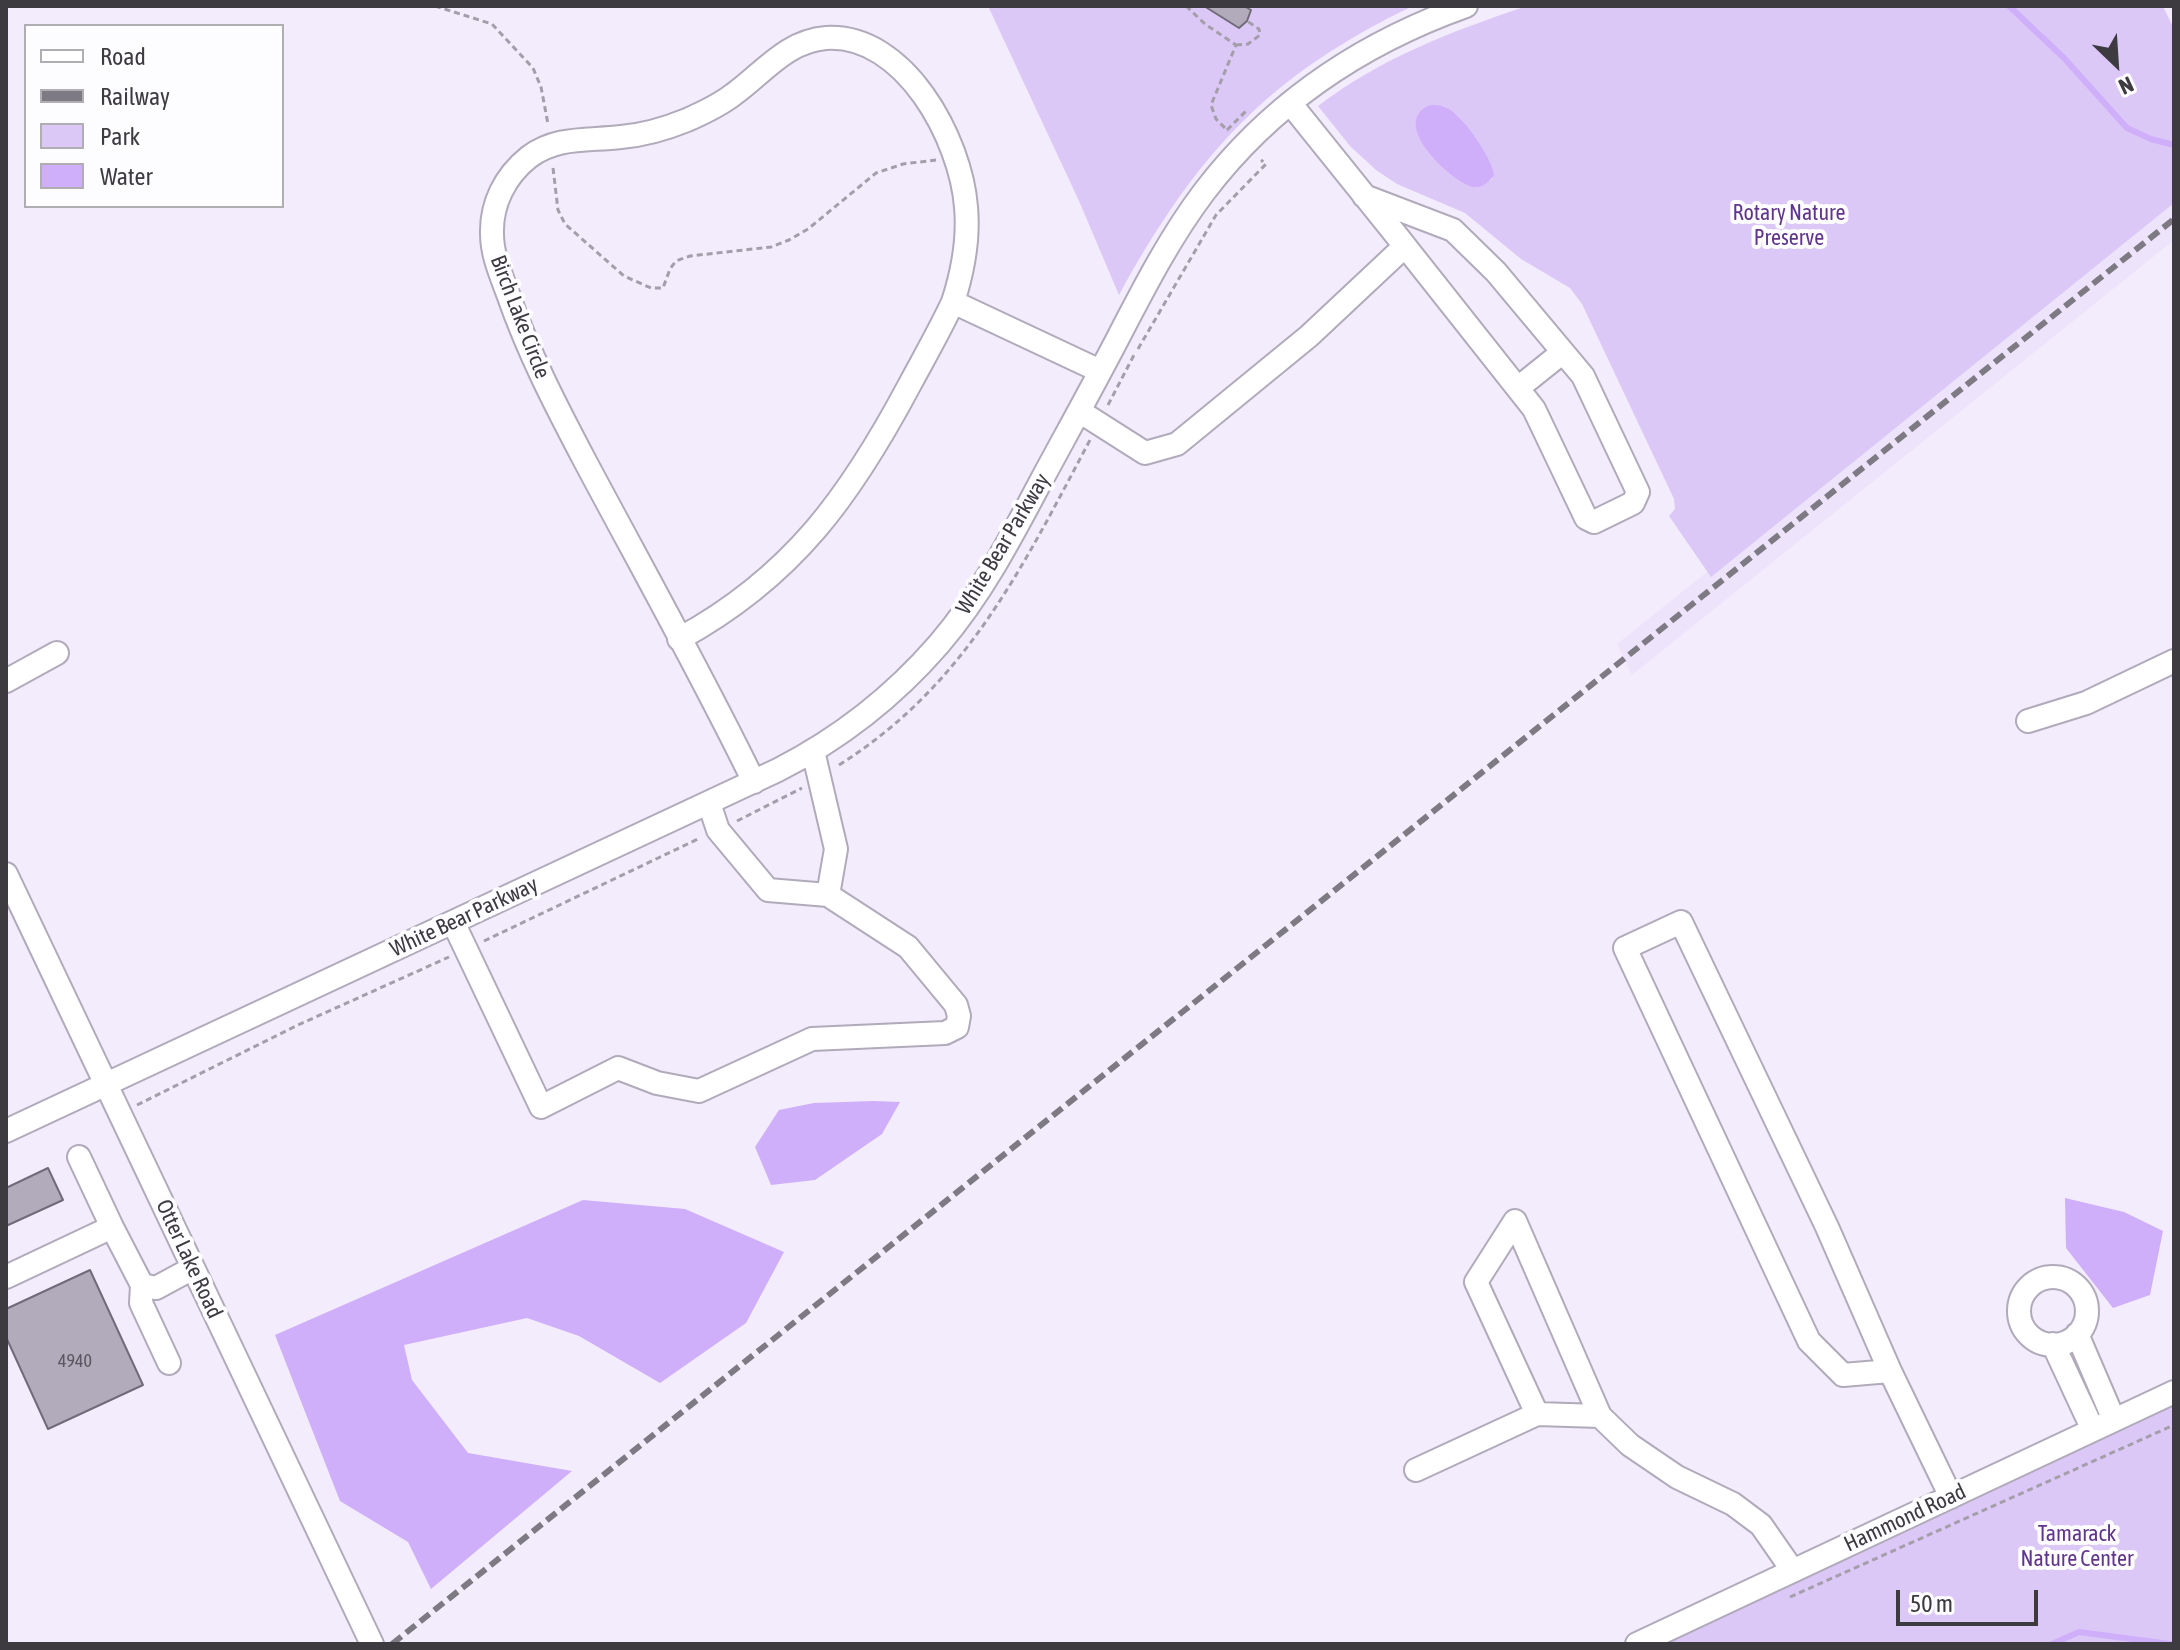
<!DOCTYPE html>
<html>
<head>
<meta charset="utf-8">
<style>
  body { margin:0 }
  #map { position:relative; width:2180px; height:1650px; overflow:hidden; background:#f2ecfc; font-family:"Asap Condensed",sans-serif }
  canvas { display:block }
  .frame { position:absolute; inset:0; border:8px solid #3d3a40; pointer-events:none }
  .legend { position:absolute; left:24px; top:24px; width:260px; height:184px; box-sizing:border-box; background:#fdfcff; border:2px solid #b0aeb3; margin:0; padding:10px 14px; list-style:none; font-size:24px; color:#3d3a40 }
  .legend li { display:flex; align-items:center; gap:16px; height:40px }
  .legend b { width:40px; border:2px solid #b0aeb3 }
  .north { position:absolute; left:2076px; top:24px; width:80px; height:80px; -webkit-text-stroke:6px #fdfcff; paint-order:stroke; rotate:155deg; font-size:22px; font-weight:700; line-height:32px; text-align:center; color:#3d3a40 }
  .north::after { content:''; display:block; margin:auto; width:28px; height:36px; background:#3d3a40; clip-path:polygon(50% 0,100% 100%,50% 72%,0 100%) }
  .scale { position:absolute; left:1896px; top:1590px; width:142px; height:36px; box-sizing:border-box; border:4px solid #3d3a40; border-top:0; padding-left:10px; font-size:24px; line-height:28px; white-space:nowrap; color:#3d3a40; -webkit-text-stroke:6px #fdfcff; paint-order:stroke }
</style>
</head>
<body>
<div id="map">
<canvas width="2180" height="1650"></canvas>
<div class="frame"></div>
<ul class="legend">
<li><b style="height:10px;background:#fff"></b>Road</li>
<li><b style="height:10px;background:#7e7a83"></b>Railway</li>
<li><b style="height:22px;background:#dcc8f7"></b>Park</li>
<li><b style="height:22px;background:#cfaefa"></b>Water</li>
</ul>
<div class="north">N</div>
<div class="scale">50 m</div>
</div>
<script>
const ctx = document.querySelector('canvas').getContext('2d');
ctx.lineJoin = 'round';
function fillPath(path, color) {
  ctx.fillStyle = color;
  ctx.fill(path, 'evenodd');
}
function trace(path, color, width, dash) {
  ctx.strokeStyle = color;
  ctx.lineWidth = width;
  ctx.lineCap = dash ? 'butt' : 'round';
  ctx.setLineDash(dash || []);
  ctx.stroke(path);
}
function drawText(font, color, halo, rows, align = 'center') {
  ctx.font = font + ' "Asap Condensed",sans-serif';
  ctx.lineWidth = 8;
  ctx.setLineDash([]);
  ctx.textBaseline = 'middle';
  ctx.strokeStyle = halo;
  ctx.fillStyle = color;
  for (const [text, x, y, turn = 0] of rows) {
    ctx.save();
    ctx.translate(x, y);
    ctx.rotate((+turn || 0) * Math.PI / 180);
    ctx.textAlign = isNaN(turn) ? turn : align;
    if (halo) ctx.strokeText(text, 0, 0);
    ctx.fillText(text, 0, 0);
    ctx.restore();
  }
}
const built = new Path2D(`
  M 2174,198 L 2174,240 L 1632,675 L 1617,644 Z`);
const green = new Path2D(`
  M 988,6 L 1413,6 C 1268,75 1195,156 1119,295 L 1079,201 Z
  M 1527,6 L 2163,6 L 2174,29 L 2174,203 L 1711,577 L 1669,516 L 1675,509 L 1674,499 L 1582,304 L 1570,288 L 1521,259 L 1465,213 L 1397,184 L 1376,170 L 1350,146 L 1318,106 C 1381,58 1452,31 1527,6 ZM 1444,106 L 1459,117 L 1492,179 L 1483,185 L 1468,185 L 1427,150 Z
  M 2174,1393 L 2174,1644 L 1640,1644 Z`);
const water = new Path2D(`
  M 1430,105 C 1437,105 1443,105 1449,109 C 1464,118 1492,158 1494,175 C 1489,182 1483,188 1473,187 C 1453,183 1387,123 1430,105 Z
  M 874,1101 L 900,1102 L 882,1134 L 815,1180 L 771,1185 L 755,1147 L 779,1110 L 814,1103 Z
  M 2065,1198 L 2124,1212 L 2163,1231 L 2150,1295 L 2113,1308 L 2066,1248 Z
  M 583,1200 L 685,1209 L 784,1252 L 746,1323 L 660,1383 L 579,1336 L 527,1318 L 404,1345 L 412,1380 L 468,1453 L 572,1471 L 431,1589 L 408,1542 L 340,1501 L 275,1335 Z`);
const stream = new Path2D(`
  M 2009,6 L 2064,58 L 2127,128 L 2151,139 L 2174,145
  M 2052,1644 L 2079,1632 L 2170,1644`);
const building = new Path2D(`
  M 1204,6 L 1244,6 L 1251,10 L 1247,21 L 1239,28 Z
  M 48,1168 L 63,1200 L 6,1226 L 6,1188 Z
  M 90,1270 L 143,1385 L 48,1429 L 6,1337 L 6,1309 Z`);
const path = new Path2D(`
  M 435,6 L 492,24 L 533,68 L 541,87 L 548,124
  M 1186,6 L 1205,24 L 1236,45 L 1211,105 L 1216,119 L 1228,131
  M 1236,45 L 1248,44 L 1260,35 L 1259,29 L 1247,21
  M 1227,130 L 1248,109
  M 553,168 L 558,210 L 565,224 L 624,276 L 651,288 L 663,288 L 670,269 L 676,261 L 690,256 L 771,247 L 789,240 L 808,229 L 876,173 L 903,164 L 936,160
  M 1138,349 L 1216,215 L 1266,164 L 1261,160
  M 1108,405 L 1134,355
  M 839,765 C 966,685 1022,568 1090,440
  M 737,821 L 802,788
  M 484,941 L 698,839
  M 137,1105 L 298,1025 L 449,957
  M 1790,1597 L 2174,1425`);
const minor = new Path2D(`
  M 1364,196 L 1453,230 L 1496,272 L 1583,376 L 1638,492 L 1633,503 L 1594,522 L 1586,518 L 1534,409 L 1405,246
  M 1518,388 L 1563,352
  M 1079,411 L 1145,453 L 1177,444 L 1309,336 L 1405,246 L 1290,103
  M 679,639 C 793,577 851,495 910,384 C 925,356 940,330 953,302 L 1100,371
  M 6,681 L 57,653
  M 2028,721 L 2086,703 L 2174,661
  M 754,782 C 701,673 642,568 585,461 C 556,406 528,352 508,294 C 501,275 492,255 492,234 C 491,204 505,176 529,157 C 557,136 588,141 621,137 C 644,135 665,129 687,120 C 703,113 720,105 734,94 C 764,72 787,41 826,38 C 905,33 961,140 966,207 C 969,240 963,271 953,302
  M 709,803 L 718,830 L 768,890 L 828,895
  M 6,874 L 372,1644
  M 453,922 L 541,1107 L 618,1068 L 657,1083 L 699,1091 L 812,1039 L 945,1033 L 957,1027 L 959,1016 L 956,1005 L 908,947 L 828,895 L 836,849 L 813,751
  M 6,1131 L 778,770 C 839,739 894,696 939,644 C 981,595 1011,538 1041,481 C 1067,433 1093,386 1118,338 C 1144,288 1170,237 1204,192 C 1271,104 1362,43 1466,6
  M 79,1157 L 112,1227
  M 6,1277 L 112,1227 L 142,1285 L 156,1288 L 193,1268
  M2019 1311a34 34 0 1 1 68 0a34 34 0 1 1-68 0Z
  M 142,1285 L 141,1303 L 169,1363
  M 2077,1334 L 2114,1420
  M 2053,1344 L 2093,1430
  M 1890,1371 L 1827,1227 L 1681,922 L 1625,948 L 1809,1341 L 1843,1375 L 1890,1371 L 1951,1497
  M 1537,1414 L 1600,1416
  M 1416,1470 L 1537,1414 L 1476,1282 L 1515,1221 L 1600,1416 L 1630,1445 L 1677,1477 L 1733,1504 L 1761,1525 L 1793,1571
  M 1637,1644 L 2174,1392`);
const rail = new Path2D(`
  M 392,1644 L 2174,219`);
const numberNames = [
  ["4940",75,1361]
];
const parkNames = [
  ["Rotary Nature",1789,213],
  ["Preserve",1789,238],
  ["Tamarack",2077,1534],
  ["Nature Center",2077,1559]
];
const streetNames = [
  ["Birch Lake Circle",520,317,69],
  ["White Bear Parkway",1003,544,-59],
  ["White Bear Parkway",464,917,-25],
  ["Otter Lake Road",189,1259,65],
  ["Hammond Road",1905,1518,-25]
];
fillPath(built, '#ede3fb');
fillPath(green, '#dcc8f7');
fillPath(water, '#cfaefa');
trace(stream, '#cfaefa', 6);
fillPath(building, '#b2abbb');
trace(building, '#716b79', 2);
trace(minor, '#b0aaba', 26);
trace(path, '#a39eaa', 3, [6, 4]);
trace(minor, '#fff', 22);
trace(rail, '#7e7a83', 6, [12, 6]);
drawText('18px', '#5a565f', null, numberNames);
drawText('22px', '#60358b', '#fdfcff', parkNames);
drawText('22px', '#3d3a40', '#fdfcff', streetNames);
</script>
</body>
</html>
